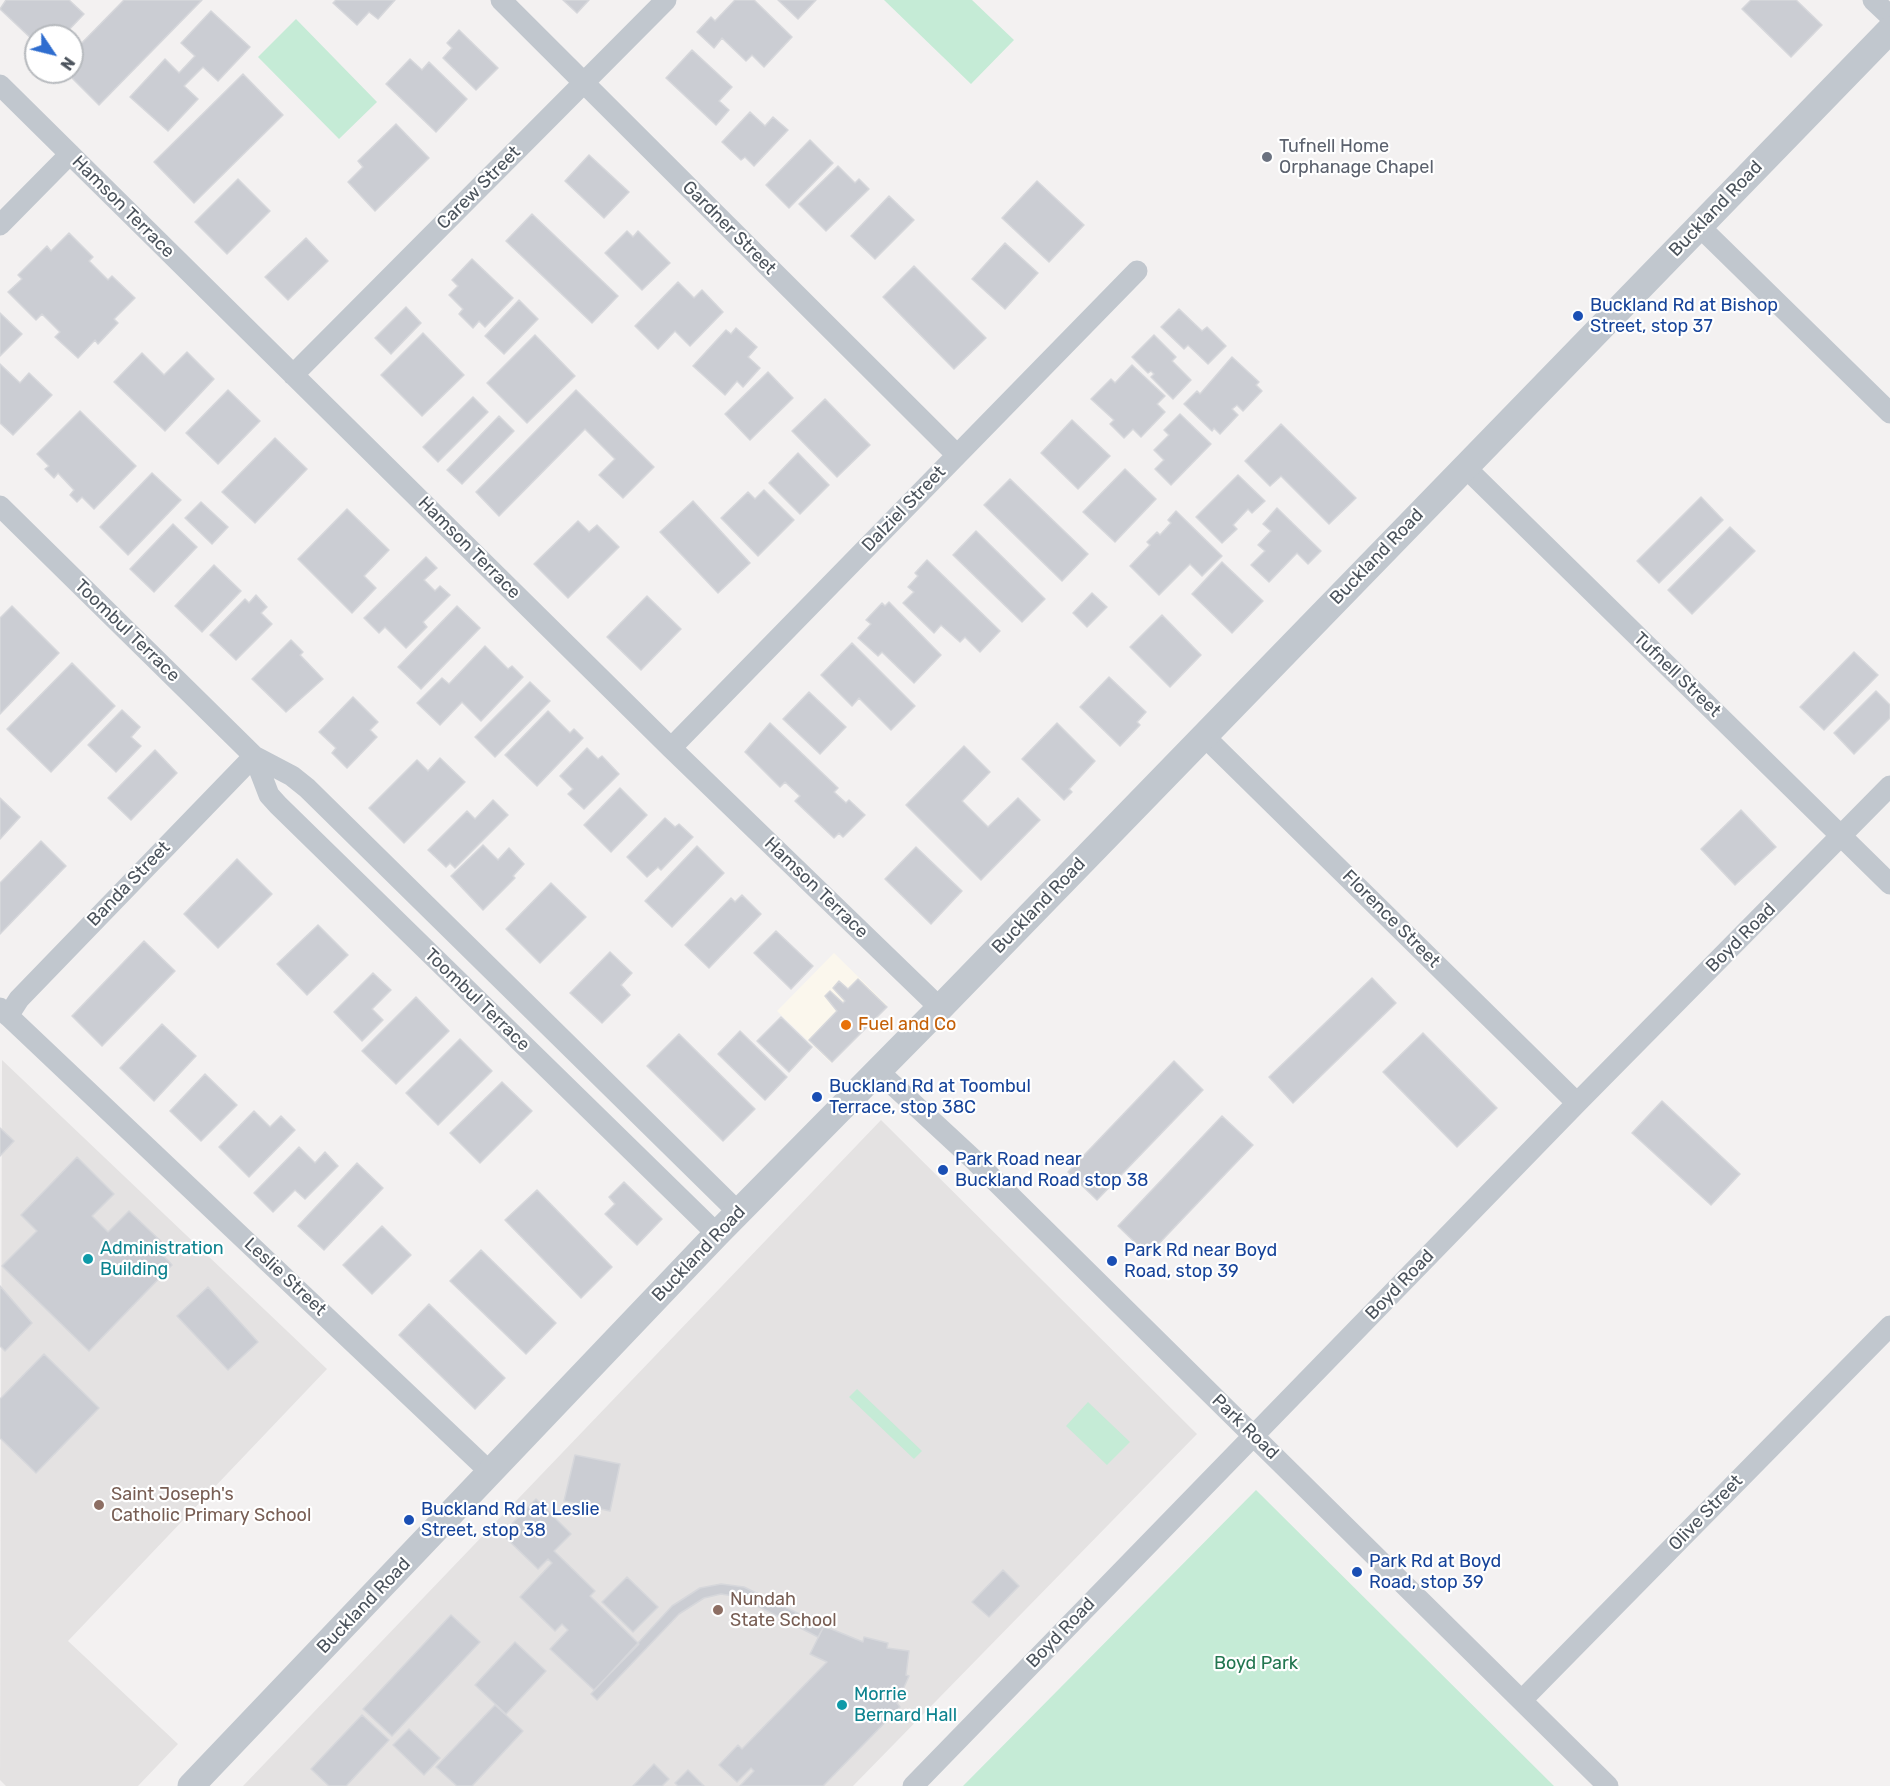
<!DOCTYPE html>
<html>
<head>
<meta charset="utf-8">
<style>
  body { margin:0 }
  #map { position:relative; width:1890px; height:1786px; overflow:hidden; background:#f3f1f1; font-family:Rubik,sans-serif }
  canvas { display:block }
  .north { position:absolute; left:24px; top:24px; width:60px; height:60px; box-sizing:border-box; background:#fff; border:2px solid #b7babe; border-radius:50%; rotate:125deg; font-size:16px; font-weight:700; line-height:24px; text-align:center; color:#4b535c }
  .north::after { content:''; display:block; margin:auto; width:21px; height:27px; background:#2f6dcf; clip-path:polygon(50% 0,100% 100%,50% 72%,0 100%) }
</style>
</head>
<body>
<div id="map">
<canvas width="1890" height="1786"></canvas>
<div class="north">N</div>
</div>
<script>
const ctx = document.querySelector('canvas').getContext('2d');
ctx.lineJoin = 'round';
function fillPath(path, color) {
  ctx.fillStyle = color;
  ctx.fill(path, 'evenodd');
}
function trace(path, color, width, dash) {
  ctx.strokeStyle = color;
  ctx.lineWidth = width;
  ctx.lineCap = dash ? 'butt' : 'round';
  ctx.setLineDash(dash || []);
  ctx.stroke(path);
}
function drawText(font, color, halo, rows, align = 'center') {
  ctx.font = font + ' Rubik,sans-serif';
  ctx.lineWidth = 4.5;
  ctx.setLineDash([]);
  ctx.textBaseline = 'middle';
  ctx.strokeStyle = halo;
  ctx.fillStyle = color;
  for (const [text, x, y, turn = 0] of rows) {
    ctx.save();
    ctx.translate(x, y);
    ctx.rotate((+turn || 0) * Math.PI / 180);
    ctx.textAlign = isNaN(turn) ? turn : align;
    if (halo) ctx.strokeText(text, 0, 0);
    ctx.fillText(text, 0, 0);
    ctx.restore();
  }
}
const commercial = new Path2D(`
  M 834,953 L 887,1005 L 831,1063 L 777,1011 Z`);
const education = new Path2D(`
  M 2,1060 L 327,1369 L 68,1641 L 178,1744 L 138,1786 L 6,1786 L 0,1780 Z
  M 881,1120 L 1197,1434 L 853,1786 L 243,1786 Z`);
const green = new Path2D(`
  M 884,0 L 972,0 L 1014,40 L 971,84 Z
  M 296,19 L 377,102 L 339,139 L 258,57 Z
  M 857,1389 L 922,1451 L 914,1459 L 849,1397 Z
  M 1088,1402 L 1130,1442 L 1107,1465 L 1066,1426 Z
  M 1256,1490 L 1554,1786 L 963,1786 Z`);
const building = new Path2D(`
  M 6,0 L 69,0 L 84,14 L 63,36 L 36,36 L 36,43 L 0,9 Z
  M 124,0 L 202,0 L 99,105 L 66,72 L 72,72 L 72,53 Z
  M 336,0 L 395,0 L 378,19 L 369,12 L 357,25 L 333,3 Z
  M 563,0 L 589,0 L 577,13 Z
  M 735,0 L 754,0 L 792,37 L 764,67 L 752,55 L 746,61 L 722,38 L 714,48 L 697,32 L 711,17 L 715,21 Z
  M 778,0 L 816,0 L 798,19 Z
  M 1751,0 L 1796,0 L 1822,25 L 1791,57 L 1742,9 Z
  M 211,11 L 250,47 L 218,81 L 203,67 L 184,86 L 198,99 L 168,131 L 130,97 L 165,59 L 179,73 L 195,56 L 181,43 Z
  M 459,30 L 498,68 L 476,90 L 443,58 L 452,48 L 447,43 Z
  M 692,50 L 732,87 L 719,101 L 729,110 L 716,125 L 666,78 Z
  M 410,59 L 422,70 L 429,62 L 467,99 L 436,132 L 386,84 Z
  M 243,74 L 283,115 L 194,203 L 154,162 Z
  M 750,112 L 765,126 L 773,117 L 788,130 L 754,166 L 745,157 L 741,160 L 722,142 Z
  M 396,124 L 429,158 L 375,211 L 348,182 L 363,167 L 358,161 Z
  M 810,140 L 833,163 L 789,208 L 766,185 Z
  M 589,155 L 629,192 L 604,218 L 565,181 Z
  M 838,166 L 855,183 L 859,179 L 869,189 L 826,231 L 799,204 Z
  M 238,179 L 270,211 L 227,254 L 195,222 Z
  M 1037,181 L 1084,225 L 1049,262 L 1002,218 Z
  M 889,196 L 914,220 L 875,259 L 851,236 Z
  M 532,214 L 618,296 L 592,323 L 506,241 Z
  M 627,231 L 633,237 L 638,231 L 670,263 L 642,290 L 605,253 Z
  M 69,233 L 93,257 L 89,261 L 108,280 L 112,276 L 135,298 L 114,319 L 118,323 L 98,344 L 95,340 L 78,358 L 55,337 L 60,332 L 42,314 L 36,320 L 8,292 L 22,279 L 18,275 L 47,246 L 51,251 Z
  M 306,238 L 328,261 L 288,300 L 265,277 Z
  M 1005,243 L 1038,273 L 1005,309 L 972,279 Z
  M 472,259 L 513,298 L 485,327 L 479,321 L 473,328 L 459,314 L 463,309 L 449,295 L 458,286 L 452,280 Z
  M 914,266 L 986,338 L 954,369 L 883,297 Z
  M 678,282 L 694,298 L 702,290 L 723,312 L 690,346 L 675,331 L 658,349 L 635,326 Z
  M 519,300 L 538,319 L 504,354 L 485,336 Z
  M 406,307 L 421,323 L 391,354 L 375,338 Z
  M 1179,309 L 1202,331 L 1207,327 L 1226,346 L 1208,364 L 1188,345 L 1184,349 L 1161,327 Z
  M 0,313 L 22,334 L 0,356 Z
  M 736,328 L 757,347 L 748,357 L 760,368 L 743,387 L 737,381 L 725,395 L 693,366 L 726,330 L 731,334 Z
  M 423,333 L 464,375 L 422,416 L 381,375 Z
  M 535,335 L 575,376 L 527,423 L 487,383 Z
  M 1154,335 L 1176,357 L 1172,361 L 1191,380 L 1173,399 L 1151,377 L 1154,374 L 1151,371 L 1148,373 L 1132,357 Z
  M 187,352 L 214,379 L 165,431 L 114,382 L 142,353 L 164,375 Z
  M 1232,357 L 1259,382 L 1256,385 L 1262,391 L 1243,411 L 1237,405 L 1232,409 L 1238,415 L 1220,434 L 1214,428 L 1212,431 L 1184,404 L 1197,391 L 1200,394 Z
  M 0,364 L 20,383 L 29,373 L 52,395 L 13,435 L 0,423 Z
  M 1132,365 L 1165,396 L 1157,404 L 1165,412 L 1141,437 L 1133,429 L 1124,438 L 1110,424 L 1114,420 L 1091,399 L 1111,379 L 1115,383 Z
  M 768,372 L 793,398 L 750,440 L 725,414 Z
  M 228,390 L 260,421 L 218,464 L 186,433 Z
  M 576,390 L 654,467 L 623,498 L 599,475 L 615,459 L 585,429 L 499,516 L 476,492 Z
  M 473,397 L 488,412 L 438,462 L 423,447 Z
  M 825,399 L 870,445 L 837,477 L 792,431 Z
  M 80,411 L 136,466 L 94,509 L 82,497 L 77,502 L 70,495 L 74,490 L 58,473 L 54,478 L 45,469 L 49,466 L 37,454 Z
  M 1180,414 L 1211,444 L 1171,485 L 1155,469 L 1164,460 L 1154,450 L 1169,435 L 1164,430 Z
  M 499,416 L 514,431 L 462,484 L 447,470 Z
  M 1072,420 L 1110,456 L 1078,489 L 1041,453 Z
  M 1281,424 L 1356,498 L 1329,524 L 1281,476 L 1270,486 L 1245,461 Z
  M 275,438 L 307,469 L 255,523 L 222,492 Z
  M 798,453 L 829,485 L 800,514 L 769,483 Z
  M 1125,469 L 1156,499 L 1115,542 L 1083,512 Z
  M 152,473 L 181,500 L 128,555 L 100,527 Z
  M 1238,475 L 1265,501 L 1252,513 L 1248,509 L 1233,525 L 1237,529 L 1222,543 L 1196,517 Z
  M 1010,479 L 1088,554 L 1062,581 L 984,505 Z
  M 764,490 L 794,520 L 758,556 L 721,518 L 748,492 L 755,499 Z
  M 1701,497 L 1723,520 L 1659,583 L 1637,561 Z
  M 693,501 L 750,563 L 718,593 L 660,532 Z
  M 201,502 L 228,527 L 212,544 L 185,518 Z
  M 1277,508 L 1321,551 L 1308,564 L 1297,553 L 1269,582 L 1251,565 L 1265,551 L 1258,545 L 1271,531 L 1263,524 Z
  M 347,509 L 389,550 L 364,576 L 376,588 L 352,613 L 298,559 Z
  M 1176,511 L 1222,556 L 1202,576 L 1190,564 L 1159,595 L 1130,566 L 1150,545 L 1147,542 L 1157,532 L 1160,535 L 1171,523 L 1168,520 Z
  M 578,521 L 589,532 L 597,525 L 619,547 L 568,598 L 534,564 Z
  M 173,524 L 197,547 L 154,592 L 130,569 Z
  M 1730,527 L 1755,551 L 1692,614 L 1668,590 Z
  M 976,531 L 1045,599 L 1022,622 L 953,555 Z
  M 426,557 L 437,568 L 424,580 L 435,591 L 440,586 L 450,595 L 423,622 L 427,627 L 406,648 L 385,627 L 379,633 L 364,618 Z
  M 927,560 L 1000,631 L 980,652 L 965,637 L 960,642 L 941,625 L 934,633 L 903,603 L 914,592 L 908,587 L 918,576 L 915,573 Z
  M 1222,562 L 1263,601 L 1232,633 L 1192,594 Z
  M 214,565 L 241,591 L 202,632 L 175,606 Z
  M 1092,593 L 1107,607 L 1087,627 L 1073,613 Z
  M 256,595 L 267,607 L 261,613 L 272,624 L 236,660 L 210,635 L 245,599 L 249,603 Z
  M 647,596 L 681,629 L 641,670 L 607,637 Z
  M 889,602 L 941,655 L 914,683 L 882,652 L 878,656 L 858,638 L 871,624 L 866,620 L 882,603 L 885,606 Z
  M 12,606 L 59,653 L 0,714 L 0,618 Z
  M 457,606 L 480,628 L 421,689 L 398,667 Z
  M 1162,615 L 1201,655 L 1170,687 L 1130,647 Z
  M 291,640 L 303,652 L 300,655 L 323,679 L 286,712 L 252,679 Z
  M 852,643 L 915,706 L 891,730 L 859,698 L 852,706 L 821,675 Z
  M 485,646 L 508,669 L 512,666 L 523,677 L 481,721 L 462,702 L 440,725 L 417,703 L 442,678 L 449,684 Z
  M 1854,652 L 1878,675 L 1824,730 L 1800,707 Z
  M 72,663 L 115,706 L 51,772 L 7,729 Z
  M 1109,677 L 1146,712 L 1137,722 L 1140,725 L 1120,746 L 1080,707 Z
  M 530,682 L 550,701 L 495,757 L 475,737 Z
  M 1876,691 L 1890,705 L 1890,718 L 1854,754 L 1834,733 Z
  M 809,692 L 846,727 L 820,754 L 783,719 Z
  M 353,697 L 378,722 L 370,730 L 377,737 L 347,768 L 332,753 L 336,748 L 319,732 Z
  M 122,710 L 140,727 L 131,737 L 141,746 L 116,772 L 88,745 Z
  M 548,711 L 570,733 L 574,729 L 583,738 L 537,786 L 505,755 Z
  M 770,723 L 838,788 L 834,792 L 846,803 L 849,800 L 865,815 L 843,837 L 839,833 L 834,838 L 795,801 L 800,796 L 785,782 L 780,787 L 745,752 Z
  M 1057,723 L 1095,761 L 1069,789 L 1072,792 L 1064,800 L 1022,759 Z
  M 964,746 L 990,772 L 962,801 L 988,827 L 1018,798 L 1040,820 L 981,880 L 906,805 Z
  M 587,748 L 598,759 L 602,756 L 619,774 L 584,809 L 568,794 L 573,789 L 560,776 Z
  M 155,750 L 177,773 L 131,820 L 108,798 Z
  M 440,758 L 465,782 L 404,843 L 369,808 L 417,760 L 428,771 Z
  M 620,788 L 647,815 L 611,852 L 584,825 Z
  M 0,798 L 20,817 L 0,839 Z
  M 493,800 L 508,815 L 455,868 L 450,863 L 446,867 L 428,850 L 467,811 L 475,819 Z
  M 1741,810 L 1776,847 L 1735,885 L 1701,849 Z
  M 665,818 L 675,827 L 679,824 L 693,837 L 661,870 L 658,867 L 647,877 L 627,857 Z
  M 41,841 L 66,866 L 0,934 L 0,883 Z
  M 483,845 L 498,860 L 509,848 L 524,864 L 513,876 L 515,878 L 483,910 L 451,876 Z
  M 697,846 L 724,873 L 672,927 L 645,901 Z
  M 916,847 L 962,891 L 931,924 L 885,879 Z
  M 237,859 L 272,894 L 218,948 L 184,914 Z
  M 551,883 L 586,917 L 540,963 L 506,929 Z
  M 742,895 L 761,914 L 709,968 L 685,945 L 731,898 L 735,902 Z
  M 318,925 L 348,955 L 307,995 L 277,964 Z
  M 776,931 L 813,966 L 791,989 L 754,953 Z
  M 144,941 L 175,971 L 102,1046 L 72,1016 Z
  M 610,952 L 632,973 L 621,985 L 630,995 L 602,1023 L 570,993 Z
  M 373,973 L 391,990 L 372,1009 L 383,1020 L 362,1041 L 334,1012 Z
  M 1372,978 L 1396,1003 L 1293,1103 L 1269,1077 Z
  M 858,979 L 887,1007 L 832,1062 L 809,1040 L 837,1011 L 825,996 L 830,991 L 843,1003 L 845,1001 L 833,988 L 839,981 L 848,989 Z
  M 416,997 L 449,1031 L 396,1084 L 362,1051 Z
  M 781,1017 L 812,1047 L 789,1072 L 757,1041 Z
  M 162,1024 L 196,1056 L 154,1101 L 120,1068 Z
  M 740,1031 L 787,1077 L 765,1100 L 718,1054 Z
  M 1423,1033 L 1497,1108 L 1457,1147 L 1383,1072 Z
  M 679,1034 L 755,1109 L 723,1141 L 647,1066 Z
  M 460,1039 L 492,1071 L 438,1125 L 406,1093 Z
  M 1174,1061 L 1203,1090 L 1097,1200 L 1068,1172 Z
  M 205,1074 L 237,1105 L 201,1141 L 170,1111 Z
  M 502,1082 L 532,1111 L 480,1163 L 450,1133 Z
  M 1662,1101 L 1740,1174 L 1711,1205 L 1632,1133 Z
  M 254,1111 L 270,1127 L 281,1116 L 295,1130 L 249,1177 L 219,1147 Z
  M 1222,1116 L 1253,1145 L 1148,1255 L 1118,1226 Z
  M 0,1128 L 14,1141 L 0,1156 Z
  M 299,1147 L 315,1163 L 325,1152 L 338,1166 L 305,1199 L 295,1190 L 273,1212 L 254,1193 Z
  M 77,1157 L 114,1194 L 92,1216 L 108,1232 L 129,1211 L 167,1247 L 161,1253 L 172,1265 L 89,1351 L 2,1266 L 37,1231 L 21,1215 Z
  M 357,1163 L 383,1188 L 324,1250 L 298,1226 Z
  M 624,1182 L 662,1219 L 637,1245 L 605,1214 L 615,1204 L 609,1197 Z
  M 537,1190 L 612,1267 L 581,1298 L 505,1220 Z
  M 382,1226 L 411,1255 L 372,1294 L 343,1265 Z
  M 481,1250 L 556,1323 L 526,1354 L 450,1281 Z
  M 0,1286 L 32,1323 L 5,1351 L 0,1346 Z
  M 208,1287 L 258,1342 L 228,1370 L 177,1316 Z
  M 429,1304 L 505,1378 L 475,1409 L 399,1335 Z
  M 44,1354 L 99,1408 L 36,1473 L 0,1438 L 0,1399 Z
  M 575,1455 L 620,1464 L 610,1511 L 564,1501 Z
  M 536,1499 L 571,1534 L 554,1551 L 595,1591 L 590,1596 L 639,1644 L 594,1690 L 550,1649 L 568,1630 L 562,1624 L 555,1631 L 520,1597 L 552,1563 L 548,1559 L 538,1569 L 502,1534 Z
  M 1003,1570 L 1019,1586 L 989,1617 L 972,1602 Z
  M 627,1577 L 658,1607 L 633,1632 L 602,1602 Z
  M 721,1584 L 744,1587 L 824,1626 L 818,1637 L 740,1597 L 721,1594 L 704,1598 L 679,1614 L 597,1700 L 591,1694 L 672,1606 L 700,1588 Z
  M 451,1615 L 480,1642 L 392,1736 L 363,1709 Z
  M 824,1626 L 863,1642 L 864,1637 L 888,1643 L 887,1648 L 909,1651 L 906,1675 L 909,1676 L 897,1703 L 900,1707 L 823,1786 L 740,1786 L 754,1771 L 751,1768 L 737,1782 L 719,1765 L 738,1745 L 742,1749 L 827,1662 L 810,1654 Z
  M 515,1642 L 546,1671 L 506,1714 L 475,1685 Z
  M 495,1705 L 523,1731 L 472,1786 L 457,1786 L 436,1767 Z
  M 362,1715 L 389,1740 L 346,1786 L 329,1786 L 311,1769 Z
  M 409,1729 L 440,1758 L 424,1775 L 393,1745 Z
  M 654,1764 L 669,1779 L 662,1786 L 633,1786 Z
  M 688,1770 L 704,1786 L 678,1786 L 675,1783 Z`);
const minor = new Path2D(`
  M 501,0 L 957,455
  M 1873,0 L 1890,16
  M 0,85 L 671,748 L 940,1008
  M 0,225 L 70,154
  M 1699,226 L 1890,413
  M 293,375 L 666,0
  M 1464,466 L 1890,884
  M 0,506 L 254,756 L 292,776 L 307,788 L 739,1213
  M 1204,736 L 1577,1103
  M 671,748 L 1137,271
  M 254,756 L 269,795 L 278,805 L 717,1234
  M 0,1008 L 491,1473
  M 8,1016 L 19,999 L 254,756
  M 878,1071 L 973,1159 L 1608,1786
  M 1522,1700 L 1890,1326
  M 913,1786 L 1577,1103 L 1890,786`);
const tertiary = new Path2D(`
  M 191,1786 L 717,1234 L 940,1008 L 1890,30`);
const markers = [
  [1267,157,6,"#6b7280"],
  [1578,316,6,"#1a4fb4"],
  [846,1025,6,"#e8710a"],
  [817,1097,6,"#1a4fb4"],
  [943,1170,6,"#1a4fb4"],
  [88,1259,6,"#0f9aa8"],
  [1112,1261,6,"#1a4fb4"],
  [99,1505,6,"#8d6e63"],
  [409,1520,6,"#1a4fb4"],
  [1357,1572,6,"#1a4fb4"],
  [718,1610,6,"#8d6e63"],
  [842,1705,6,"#0f9aa8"]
];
const worshipNames = [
  ["Tufnell Home",1279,147],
  ["Orphanage Chapel",1279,168]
];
const streetNames = [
  ["Carew Street",479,188,-45],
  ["Hamson Terrace",123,207,45],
  ["Buckland Road",1716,209,-46],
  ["Gardner Street",729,228,45],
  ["Dalziel Street",904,509,-46],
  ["Hamson Terrace",469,548,45],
  ["Buckland Road",1377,557,-46],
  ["Toombul Terrace",127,631,44],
  ["Tufnell Street",1677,675,44],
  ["Banda Street",129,884,-46],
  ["Hamson Terrace",816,888,44],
  ["Buckland Road",1039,906,-46],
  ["Florence Street",1391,919,45],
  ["Boyd Road",1741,938,-45],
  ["Toombul Terrace",477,1000,44],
  ["Buckland Road",699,1254,-46],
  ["Leslie Street",285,1277,43],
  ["Boyd Road",1400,1285,-46],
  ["Park Road",1245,1427,44],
  ["Olive Street",1706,1513,-46],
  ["Buckland Road",364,1606,-46],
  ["Boyd Road",1061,1633,-46]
];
const transitNames = [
  ["Buckland Rd at Bishop",1590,306],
  ["Street, stop 37",1590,327],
  ["Buckland Rd at Toombul",829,1087],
  ["Terrace, stop 38C",829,1108],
  ["Park Road near",955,1160],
  ["Buckland Road stop 38",955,1181],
  ["Park Rd near Boyd",1124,1251],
  ["Road, stop 39",1124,1272],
  ["Buckland Rd at Leslie",421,1510],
  ["Street, stop 38",421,1531],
  ["Park Rd at Boyd",1369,1562],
  ["Road, stop 39",1369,1583]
];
const foodNames = [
  ["Fuel and Co",858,1025]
];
const cultureNames = [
  ["Administration",100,1249],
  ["Building",100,1270],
  ["Morrie",854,1695],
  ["Bernard Hall",854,1716]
];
const educationNames = [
  ["Saint Joseph's",111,1495],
  ["Catholic Primary School",111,1516],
  ["Nundah",730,1600],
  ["State School",730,1621]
];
const parkNames = [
  ["Boyd Park",1256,1664]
];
fillPath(commercial, '#fbf7ed');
fillPath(education, '#e4e2e2');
fillPath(green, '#c5ebd6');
fillPath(building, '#cbcdd3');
trace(building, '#d6d7db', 1.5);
trace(minor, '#c1c7ce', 21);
trace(tertiary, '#c1c7ce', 27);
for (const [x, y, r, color] of markers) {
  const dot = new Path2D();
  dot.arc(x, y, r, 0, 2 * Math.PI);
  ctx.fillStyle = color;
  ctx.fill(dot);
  trace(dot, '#fff', 2);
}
drawText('18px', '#5b616d', '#fff', worshipNames, 'left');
drawText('18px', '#4b535c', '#fff', streetNames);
drawText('18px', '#164399', '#fff', transitNames, 'left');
drawText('18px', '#c56008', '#fff', foodNames, 'left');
drawText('18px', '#0d838f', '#fff', cultureNames, 'left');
drawText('18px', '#785e54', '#fff', educationNames, 'left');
drawText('18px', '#237650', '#fff', parkNames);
</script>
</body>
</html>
